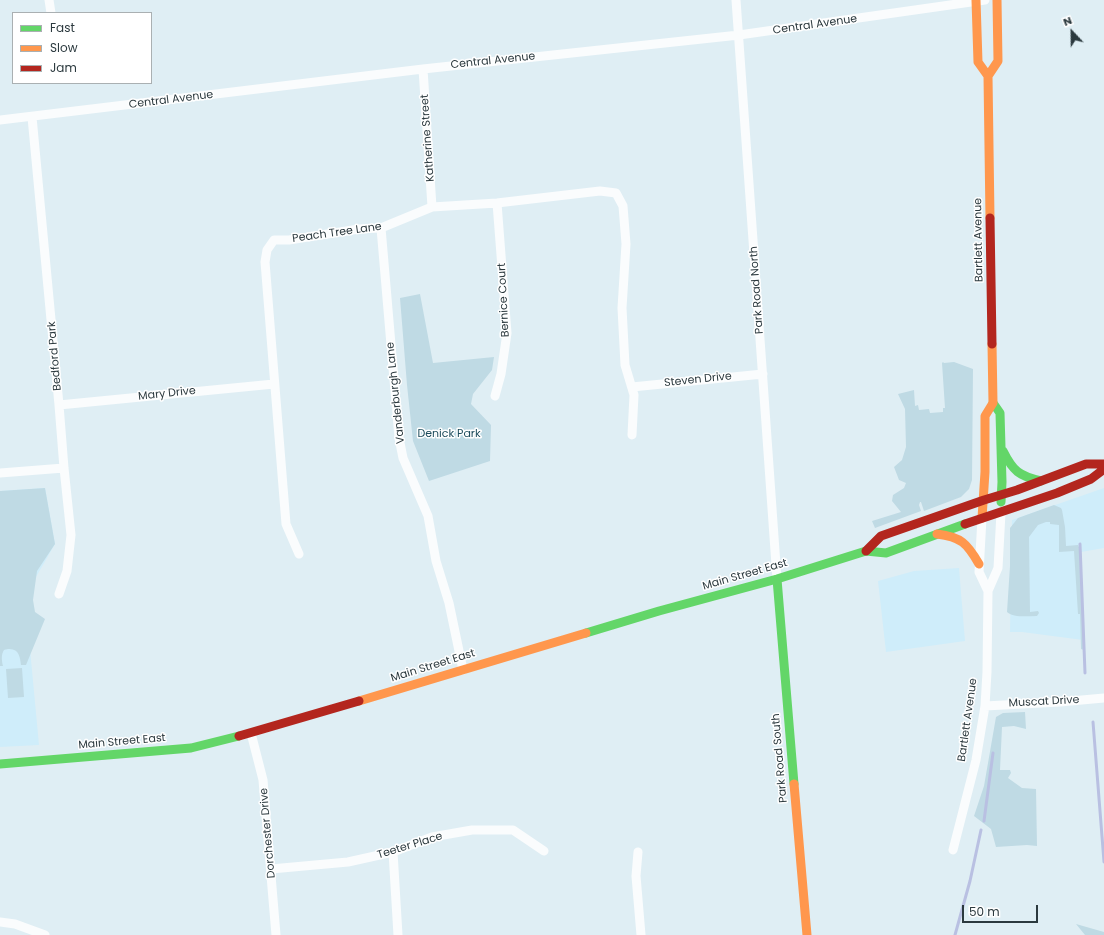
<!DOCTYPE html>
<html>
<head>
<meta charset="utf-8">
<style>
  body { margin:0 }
  #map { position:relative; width:1104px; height:935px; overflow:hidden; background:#dfeef4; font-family:Poppins,sans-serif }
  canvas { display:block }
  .legend { position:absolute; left:12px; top:12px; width:140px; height:72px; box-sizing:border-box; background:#fff; border:1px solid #aab0b2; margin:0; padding:5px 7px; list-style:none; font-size:12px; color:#2b393e }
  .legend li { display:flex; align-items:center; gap:8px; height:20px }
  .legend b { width:20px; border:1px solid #aab0b2 }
  .north { position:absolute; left:1052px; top:12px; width:40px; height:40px; -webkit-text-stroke:3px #fff; paint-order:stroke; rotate:338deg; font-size:11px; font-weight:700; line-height:16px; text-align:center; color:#2b393e }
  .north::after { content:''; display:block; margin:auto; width:14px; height:18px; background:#2b393e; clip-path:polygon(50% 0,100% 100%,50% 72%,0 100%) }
  .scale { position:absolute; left:962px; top:905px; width:76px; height:18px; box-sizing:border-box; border:2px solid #2b393e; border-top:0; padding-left:5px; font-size:12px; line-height:14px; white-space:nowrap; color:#2b393e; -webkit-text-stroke:3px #fff; paint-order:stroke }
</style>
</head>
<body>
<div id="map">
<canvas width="1104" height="935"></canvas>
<ul class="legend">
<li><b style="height:5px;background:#63d668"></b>Fast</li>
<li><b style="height:5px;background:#ff974d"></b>Slow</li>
<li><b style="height:5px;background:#b3261e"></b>Jam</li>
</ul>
<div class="north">N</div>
<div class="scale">50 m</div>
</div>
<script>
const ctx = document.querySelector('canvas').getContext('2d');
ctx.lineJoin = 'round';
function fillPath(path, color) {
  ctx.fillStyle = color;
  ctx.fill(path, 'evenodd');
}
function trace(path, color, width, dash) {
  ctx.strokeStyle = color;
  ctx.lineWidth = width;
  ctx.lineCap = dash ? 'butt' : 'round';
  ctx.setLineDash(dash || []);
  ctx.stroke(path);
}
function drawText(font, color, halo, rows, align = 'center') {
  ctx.font = font + ' Poppins,sans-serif';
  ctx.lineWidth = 3;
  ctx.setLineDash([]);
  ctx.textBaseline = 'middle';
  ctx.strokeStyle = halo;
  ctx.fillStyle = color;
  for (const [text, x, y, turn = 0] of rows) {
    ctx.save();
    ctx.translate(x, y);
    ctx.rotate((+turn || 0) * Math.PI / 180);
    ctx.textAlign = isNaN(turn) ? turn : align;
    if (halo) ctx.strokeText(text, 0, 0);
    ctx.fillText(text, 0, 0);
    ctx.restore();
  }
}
const built = new Path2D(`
  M 45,488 L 55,544 L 25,596 L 39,745 L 0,747 L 0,491 Z
  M 1104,488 L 1104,548 L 1081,552 L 1083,640 L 1022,632 L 1010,632 L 1012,520 Z
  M 959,568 L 965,641 L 886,652 L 878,581 L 914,571 Z`);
const green = new Path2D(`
  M 420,294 L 433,363 L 494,357 L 492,370 L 473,394 L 471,404 L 491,425 L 490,461 L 429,481 L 413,441 L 407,385 L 400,298 Z
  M 943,362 L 944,363 L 954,362 L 973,369 L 972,480 L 969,489 L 961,497 L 924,511 L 921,502 L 920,502 L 919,505 L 921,511 L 875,528 L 872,521 L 901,512 L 892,501 L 893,495 L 904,488 L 906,483 L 899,480 L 894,467 L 902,460 L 906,447 L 905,409 L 898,394 L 914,390 L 915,406 L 918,405 L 919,410 L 929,409 L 930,413 L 943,412 L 943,408 L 945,408 L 942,363 Z
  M 45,488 L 55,544 L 37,571 L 33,600 L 35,612 L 45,619 L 26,665 L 21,665 C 20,657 19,648 8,649 C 5,650 4,649 3,652 C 1,656 2,662 3,666 L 0,666 L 0,491 Z
  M 1054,505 L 1061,508 L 1062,510 L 1065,527 L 1066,546 L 1078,545 L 1081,552 L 1084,650 L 1081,649 L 1080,614 L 1078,614 L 1074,551 L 1059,552 L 1059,525 L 1050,524 L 1050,522 L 1046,522 L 1038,525 L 1029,537 L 1030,612 L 1038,611 L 1039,613 L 1037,616 C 1027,616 1014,618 1007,612 L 1010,566 L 1010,528 L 1018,518 Z
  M 22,668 L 24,697 L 8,698 L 6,669 Z
  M 1025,712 L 1026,729 L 1014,726 L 1002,727 L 1000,770 L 1010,770 L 1011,773 L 1008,778 L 1022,788 L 1036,789 L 1037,846 L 1027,845 L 996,847 L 991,829 L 974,816 L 984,786 L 996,717 L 1003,713 Z
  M 1076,924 L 1104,932 L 1104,935 L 1085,935 Z`);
const stream = new Path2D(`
  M 1080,544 L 1085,673
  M 1093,722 L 1104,862
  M 984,821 L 993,753
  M 955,935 L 970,881 L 981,830`);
const street = new Path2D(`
  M 49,0 L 51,13
  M 736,0 L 777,579
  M 423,69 L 432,207
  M 32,117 L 59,405 L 64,468 L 71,535 L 67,571 L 59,594
  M 0,120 L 423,69 L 739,35 L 985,0
  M 381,228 L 399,438 L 403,458 L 428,516 L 436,561 L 449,603 L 463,670
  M 632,387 L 763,374
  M 495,396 L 501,374 L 507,333 L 497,203
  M 59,405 L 274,384
  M 0,473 L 64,468
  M 982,518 L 979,572 L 988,591
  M 299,554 L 286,524 L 265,262 L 267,250 L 274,240 L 289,240 L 359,229 L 381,228 L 432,207 L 497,203 L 600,191 L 616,193 L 623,206 L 626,244 L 622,308 L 625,365 L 634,395 L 632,435
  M 985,706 L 1060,702 L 1104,698
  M 251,733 L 263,780 L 276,935
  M 953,850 L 976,760 L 985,706 L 987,672 L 988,591 L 998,568 L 1001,513
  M 393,852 L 398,935
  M 638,852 L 636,876 L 641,935
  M 271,869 L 348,862 L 393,852 L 432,837 L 472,830 L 513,830 L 544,851
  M 0,922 L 15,924 L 45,935`);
const fast = new Path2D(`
  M 993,403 L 1000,413 L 1002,482 L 1001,502
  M 1003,451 C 1013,471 1019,476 1041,481
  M 777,579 L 794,784
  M 586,633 L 659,611 L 777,579 L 866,551 L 886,553 L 965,524
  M 0,764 L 191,748 L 239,736`);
const slow = new Path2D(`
  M 976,0 L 978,62 L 988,76
  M 990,218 L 988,76 L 998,61 L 997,0
  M 982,518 L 985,472 L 985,416 L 993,403 L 992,344
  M 937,534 C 961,537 967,543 979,564
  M 359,701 L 586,633
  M 794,784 L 807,935`);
const jam = new Path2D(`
  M 990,218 L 992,344
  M 965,524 L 1057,493 L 1091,479 L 1104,469
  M 866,551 L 881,536 L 984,500 L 1017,490 L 1086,464 L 1104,464
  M 239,736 L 359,701`);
const streetNames = [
  ["Central Avenue",815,25,-8],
  ["Central Avenue",493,61,-6],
  ["Central Avenue",171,100,-7],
  ["Katherine Street",428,138,-94],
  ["Peach Tree Lane",337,233,-8],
  ["Bartlett Avenue",979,240,-91],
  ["Park Road North",757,290,-94],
  ["Bernice Court",504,300,-93],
  ["Bedford Park",55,356,-95],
  ["Steven Drive",698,380,-6],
  ["Vanderburgh Lane",396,393,-96],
  ["Mary Drive",167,394,-6],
  ["Main Street East",745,575,-16],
  ["Main Street East",433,666,-17],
  ["Muscat Drive",1044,702,-3],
  ["Bartlett Avenue",968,720,-82],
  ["Main Street East",122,742,-5],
  ["Park Road South",780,758,-95],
  ["Dorchester Drive",268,833,-95],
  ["Teeter Place",410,846,-17]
];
const parkNames = [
  ["Denick Park",449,434]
];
fillPath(built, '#cfedfa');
fillPath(green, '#bfdae4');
trace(stream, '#b9c0e2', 3);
trace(street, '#fafcfd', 9);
trace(fast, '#63d668', 9);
trace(slow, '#ff974d', 9);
trace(jam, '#b3261e', 9);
drawText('11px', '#2b393e', '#fff', streetNames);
drawText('11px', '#1d4c5c', '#fff', parkNames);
</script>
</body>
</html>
